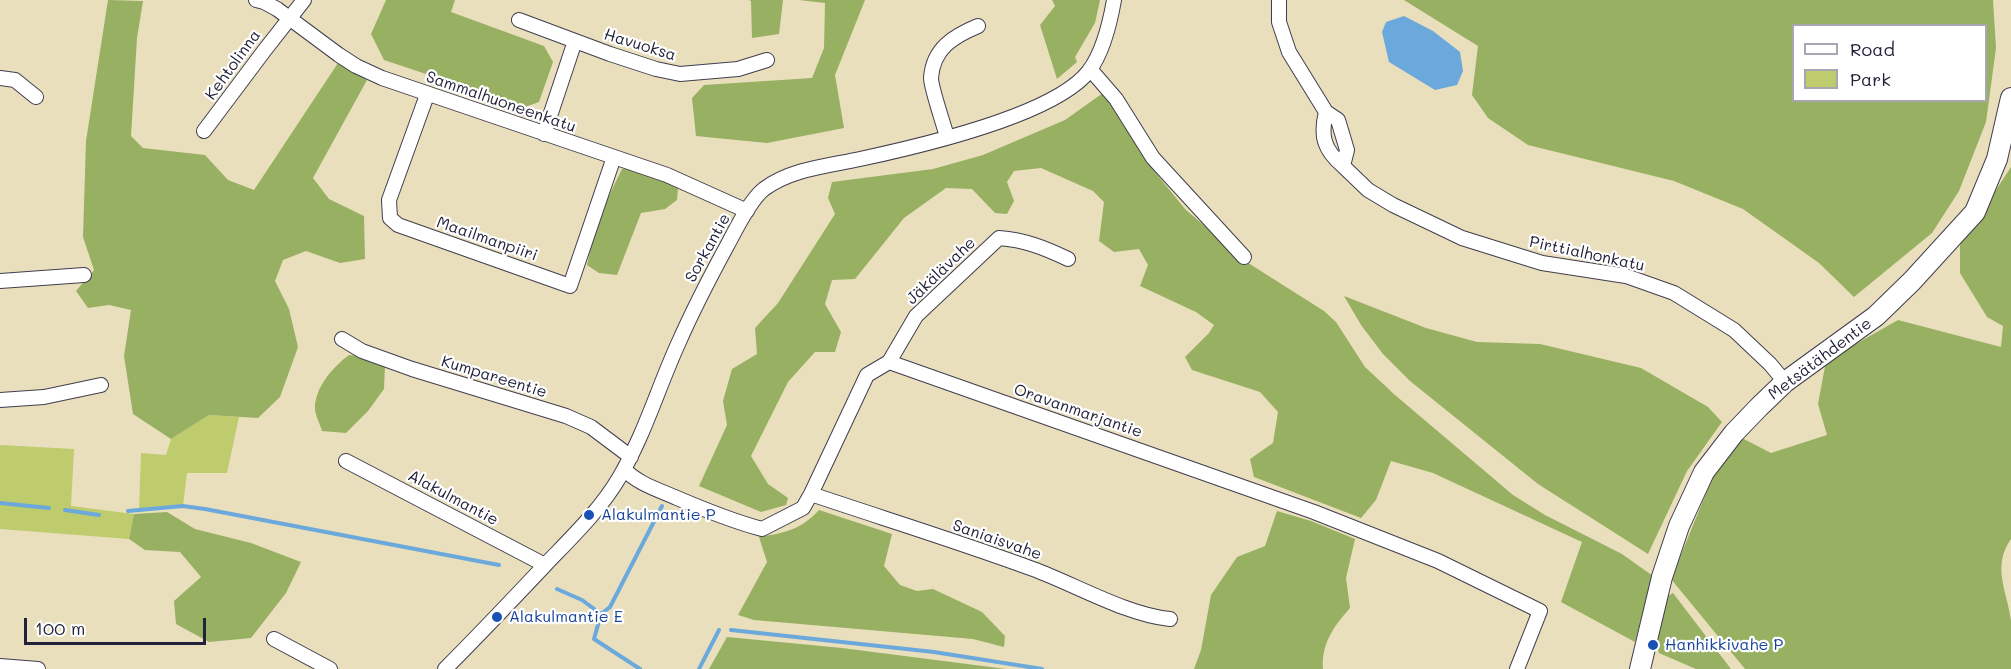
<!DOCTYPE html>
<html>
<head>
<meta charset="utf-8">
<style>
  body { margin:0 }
  #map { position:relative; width:2011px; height:669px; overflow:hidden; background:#eadfbc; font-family:Mali,sans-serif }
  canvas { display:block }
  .legend { position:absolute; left:1792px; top:24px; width:195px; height:78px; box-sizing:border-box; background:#fff; border:2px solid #a7a7b1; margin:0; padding:8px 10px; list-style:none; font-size:18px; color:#22223b }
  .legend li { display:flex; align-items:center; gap:12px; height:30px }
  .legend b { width:30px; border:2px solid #a7a7b1 }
  .scale { position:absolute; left:24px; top:618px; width:182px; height:27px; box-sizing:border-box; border:3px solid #22223b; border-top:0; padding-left:8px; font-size:18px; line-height:21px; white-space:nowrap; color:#22223b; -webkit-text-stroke:4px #fff; paint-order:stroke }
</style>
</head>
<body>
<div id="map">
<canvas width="2011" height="669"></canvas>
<ul class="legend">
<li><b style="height:8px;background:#fff"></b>Road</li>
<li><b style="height:16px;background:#bfcc6e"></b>Park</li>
</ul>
<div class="scale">100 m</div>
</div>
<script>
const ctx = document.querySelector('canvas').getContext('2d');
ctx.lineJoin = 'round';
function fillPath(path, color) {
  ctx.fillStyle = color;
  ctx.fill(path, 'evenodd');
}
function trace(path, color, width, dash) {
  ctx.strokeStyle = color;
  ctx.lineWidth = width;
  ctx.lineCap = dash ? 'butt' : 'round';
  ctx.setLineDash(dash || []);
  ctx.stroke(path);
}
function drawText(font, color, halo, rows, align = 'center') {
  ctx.font = font + ' Mali,sans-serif';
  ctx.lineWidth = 4.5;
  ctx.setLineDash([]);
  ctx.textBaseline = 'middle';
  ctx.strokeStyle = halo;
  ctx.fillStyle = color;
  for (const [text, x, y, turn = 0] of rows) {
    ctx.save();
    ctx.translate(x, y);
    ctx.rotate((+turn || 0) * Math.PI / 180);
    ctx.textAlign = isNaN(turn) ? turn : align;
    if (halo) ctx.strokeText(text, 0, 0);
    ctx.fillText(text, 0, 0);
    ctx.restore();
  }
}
const green = new Path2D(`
  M 209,415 L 239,417 L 227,473 L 187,473 L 183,506 L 139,510 L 141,453 L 166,455 L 171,439 Z
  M 0,445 L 74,449 L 71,506 L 134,514 L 129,539 L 0,529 Z`);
const forest = new Path2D(`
  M 108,0 L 143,1 L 137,38 L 131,136 L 143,148 L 205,155 L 228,180 L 254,190 L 338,63 L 367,80 L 313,178 L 329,199 L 364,216 L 365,259 L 340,263 L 306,251 L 283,260 L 275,281 L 289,309 L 298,347 L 280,397 L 258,418 L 209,415 L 171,439 L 133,414 L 124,356 L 131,310 L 109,305 L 88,308 L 76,291 L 94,270 L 83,237 L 86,141 Z
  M 386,0 L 455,0 L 451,12 L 544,46 L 553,62 L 539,102 L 525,107 L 384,60 L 371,34 Z
  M 749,0 L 783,0 L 779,34 L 752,38 L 751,1 Z
  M 799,0 L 865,0 L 835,75 L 844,128 L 767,143 L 696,136 L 692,98 L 704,85 L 812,78 L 824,48 L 825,3 Z
  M 1052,0 L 1100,0 L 1095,23 L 1075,57 L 1077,62 L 1057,79 L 1040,25 L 1055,6 Z
  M 1404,0 L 1993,0 L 1996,48 L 1986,122 L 1959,191 L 1932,233 L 1854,297 L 1819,263 L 1743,209 L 1674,181 L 1528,145 L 1488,118 L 1472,95 L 1478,46 ZM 1794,26 L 1986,26 L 1986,100 L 1794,100 Z
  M 1103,93 L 1155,172 L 1185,209 L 1245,261 L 1324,311 L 1336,322 L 1365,367 L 1395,395 L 1513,495 L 1545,515 L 1622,554 L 1653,576 L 1635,642 L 1561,602 L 1582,542 L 1433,473 L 1391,461 L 1376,500 L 1361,518 L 1254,477 L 1250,459 L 1273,443 L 1278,412 L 1260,392 L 1192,370 L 1185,357 L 1209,333 L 1214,325 L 1196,312 L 1140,286 L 1148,265 L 1139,249 L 1114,252 L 1099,241 L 1104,202 L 1093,191 L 1041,168 L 1014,171 L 1007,182 L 1014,201 L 1007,214 L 995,213 L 972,189 L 946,188 L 904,218 L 855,279 L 832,280 L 825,304 L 841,332 L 835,352 L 815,352 L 788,382 L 751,456 L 768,484 L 788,498 L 786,505 L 761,512 L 699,486 L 727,425 L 723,401 L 732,369 L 757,354 L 755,328 L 778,303 L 835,214 L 828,198 L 832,182 L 933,169 L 983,155 L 1065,120 Z
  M 632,167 L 655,175 L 678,188 L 677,200 L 665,209 L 641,213 L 617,275 L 599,273 L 587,265 L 597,220 L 622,169 Z
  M 2011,167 L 2011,539 C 1991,567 2008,593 2011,621 C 2011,637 2011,653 2011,669 L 1745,669 L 1671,579 L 1714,474 L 1742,438 L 1771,453 L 1827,435 L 1818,404 L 1826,361 L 1898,320 L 2001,347 L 2003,326 L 1987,317 L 1960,273 L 1960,245 Z
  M 1344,296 L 1426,328 L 1477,342 L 1540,344 L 1641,368 L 1708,407 L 1722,422 L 1687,471 L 1648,554 L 1538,484 L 1410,381 L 1383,354 L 1361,325 Z
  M 349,355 L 363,356 L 385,366 L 384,389 L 368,411 L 346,433 L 322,431 C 320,424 315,415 315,408 C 315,387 334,366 349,355 Z
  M 819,510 L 892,534 L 884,566 L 900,585 L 917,591 L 933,589 L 982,612 L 1005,636 L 1004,647 L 973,639 L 754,620 L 738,615 L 767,562 L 759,537 C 784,533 801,530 819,510 Z
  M 1277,511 L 1311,521 L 1355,539 L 1346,578 L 1350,608 C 1334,626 1321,644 1323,669 L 1194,669 L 1201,650 L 1211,595 L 1237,557 L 1265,546 Z
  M 167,512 L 195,529 L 251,543 L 301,562 L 286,593 L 251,638 L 209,642 L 176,624 L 174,601 L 201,577 L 180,552 L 145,550 L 129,539 L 134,514 Z
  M 1673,593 L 1731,669 L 1696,669 L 1659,653 L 1655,641 L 1666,597 Z
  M 727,637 L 842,648 L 1006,669 L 709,669 Z`);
const water = new Path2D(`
  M 1404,16 L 1433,31 L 1460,52 L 1463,71 L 1457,85 L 1435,90 L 1389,62 L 1382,32 L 1386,22 Z`);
const stream = new Path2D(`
  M 0,503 L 49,508
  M 65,510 L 99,515
  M 128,511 L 183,506 L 205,509 L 499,565
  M 557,589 L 582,600 L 601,614 L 594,639 L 640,669
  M 601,614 L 610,607 L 662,506
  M 731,630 L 934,652 L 1042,669
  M 699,669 L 719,630`);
const minor = new Path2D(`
  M 256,0 L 264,2 L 277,9 L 339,55 L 356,66 L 382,78 L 667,175 L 747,211
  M 1279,0 L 1279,22 L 1289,52 L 1326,112 L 1338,120 L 1347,150 L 1343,166 L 1368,190 L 1393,205 L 1462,238 L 1542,263 L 1626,276 L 1674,293 L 1734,330 L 1770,364 L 1785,382
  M 519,20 L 610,54 L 656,69 L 680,74 L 738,69 L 767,60
  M 1090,69 L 1116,99 L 1153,158 L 1244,257
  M 0,78 L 15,80 L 36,97
  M 427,95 L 389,200 L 390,218 L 398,225 L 570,286 L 614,157
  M 1326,112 C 1320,136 1324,150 1343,166
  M 204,131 L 264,51 L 304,0
  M 544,134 L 575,41
  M 947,137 C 944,125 931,88 931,78 C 933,48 954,36 978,26
  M 0,281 L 84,275
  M 342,339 L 362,351 L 412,369 L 566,416 L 591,427 L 631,457
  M 889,362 L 916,316 L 999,238 C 1025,240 1045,248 1068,259
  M 0,400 L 44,397 L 101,385
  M 346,461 L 545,565
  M 624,469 C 638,484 659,490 677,498 C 705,510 732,521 762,529 L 803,508 L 811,494 L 867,375 L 889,362 L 1314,512 L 1438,561 L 1540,611 L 1517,669
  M 811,494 C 885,519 960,542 1033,569 C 1074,584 1127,615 1170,619
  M 274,639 L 330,669
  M 0,666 L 38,669
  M 445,669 C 480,634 513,599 547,563 C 572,537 600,510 619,478 C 644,436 658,388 678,344 C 693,310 710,277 728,244 C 736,229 750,200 764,189 C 791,169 827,166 860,159 C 916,147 1054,116 1089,71 C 1103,52 1110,23 1114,0`);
const secondary = new Path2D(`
  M 1640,669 L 1662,577 L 1679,526 L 1704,472 L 1734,433 L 1759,407 L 1785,382 L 1876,316 L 1912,281 L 1975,212 L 1997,159 L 2011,98`);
const markers = [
  [589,515,6,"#1a4fb4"],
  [497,617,6,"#1a4fb4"],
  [1653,645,6,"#1a4fb4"]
];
const streetNames = [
  ["Havuoksa",640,45,17],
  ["Kehtolinna",233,65,-54],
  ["Sammalhuoneenkatu",501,102,19],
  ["Maailmanpiiri",487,239,19],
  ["Sorkantie",708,248,-61],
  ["Pirttialhonkatu",1587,254,12],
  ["Jäkälävahe",941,271,-44],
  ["Metsätähdentie",1820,359,-37],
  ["Kumpareentie",494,377,17],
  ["Oravanmarjantie",1078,411,19],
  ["Alakulmantie",453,498,28],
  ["Saniaisvahe",997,540,19]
];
const transitNames = [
  ["Alakulmantie P",601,515],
  ["Alakulmantie E",509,617],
  ["Hanhikkivahe P",1665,645]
];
fillPath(green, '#bfcc6e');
fillPath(forest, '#97b061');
fillPath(water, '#6ba8dc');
trace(stream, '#6ba8dc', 4);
trace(minor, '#403e4e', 16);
trace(secondary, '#403e4e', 22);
trace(minor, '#fff', 14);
trace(secondary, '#fff', 20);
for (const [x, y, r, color] of markers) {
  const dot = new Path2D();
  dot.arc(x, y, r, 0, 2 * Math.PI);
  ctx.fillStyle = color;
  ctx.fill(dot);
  trace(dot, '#fff', 2);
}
drawText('16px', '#22223b', '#fff', streetNames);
drawText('16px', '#164399', '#fff', transitNames, 'left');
</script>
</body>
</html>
